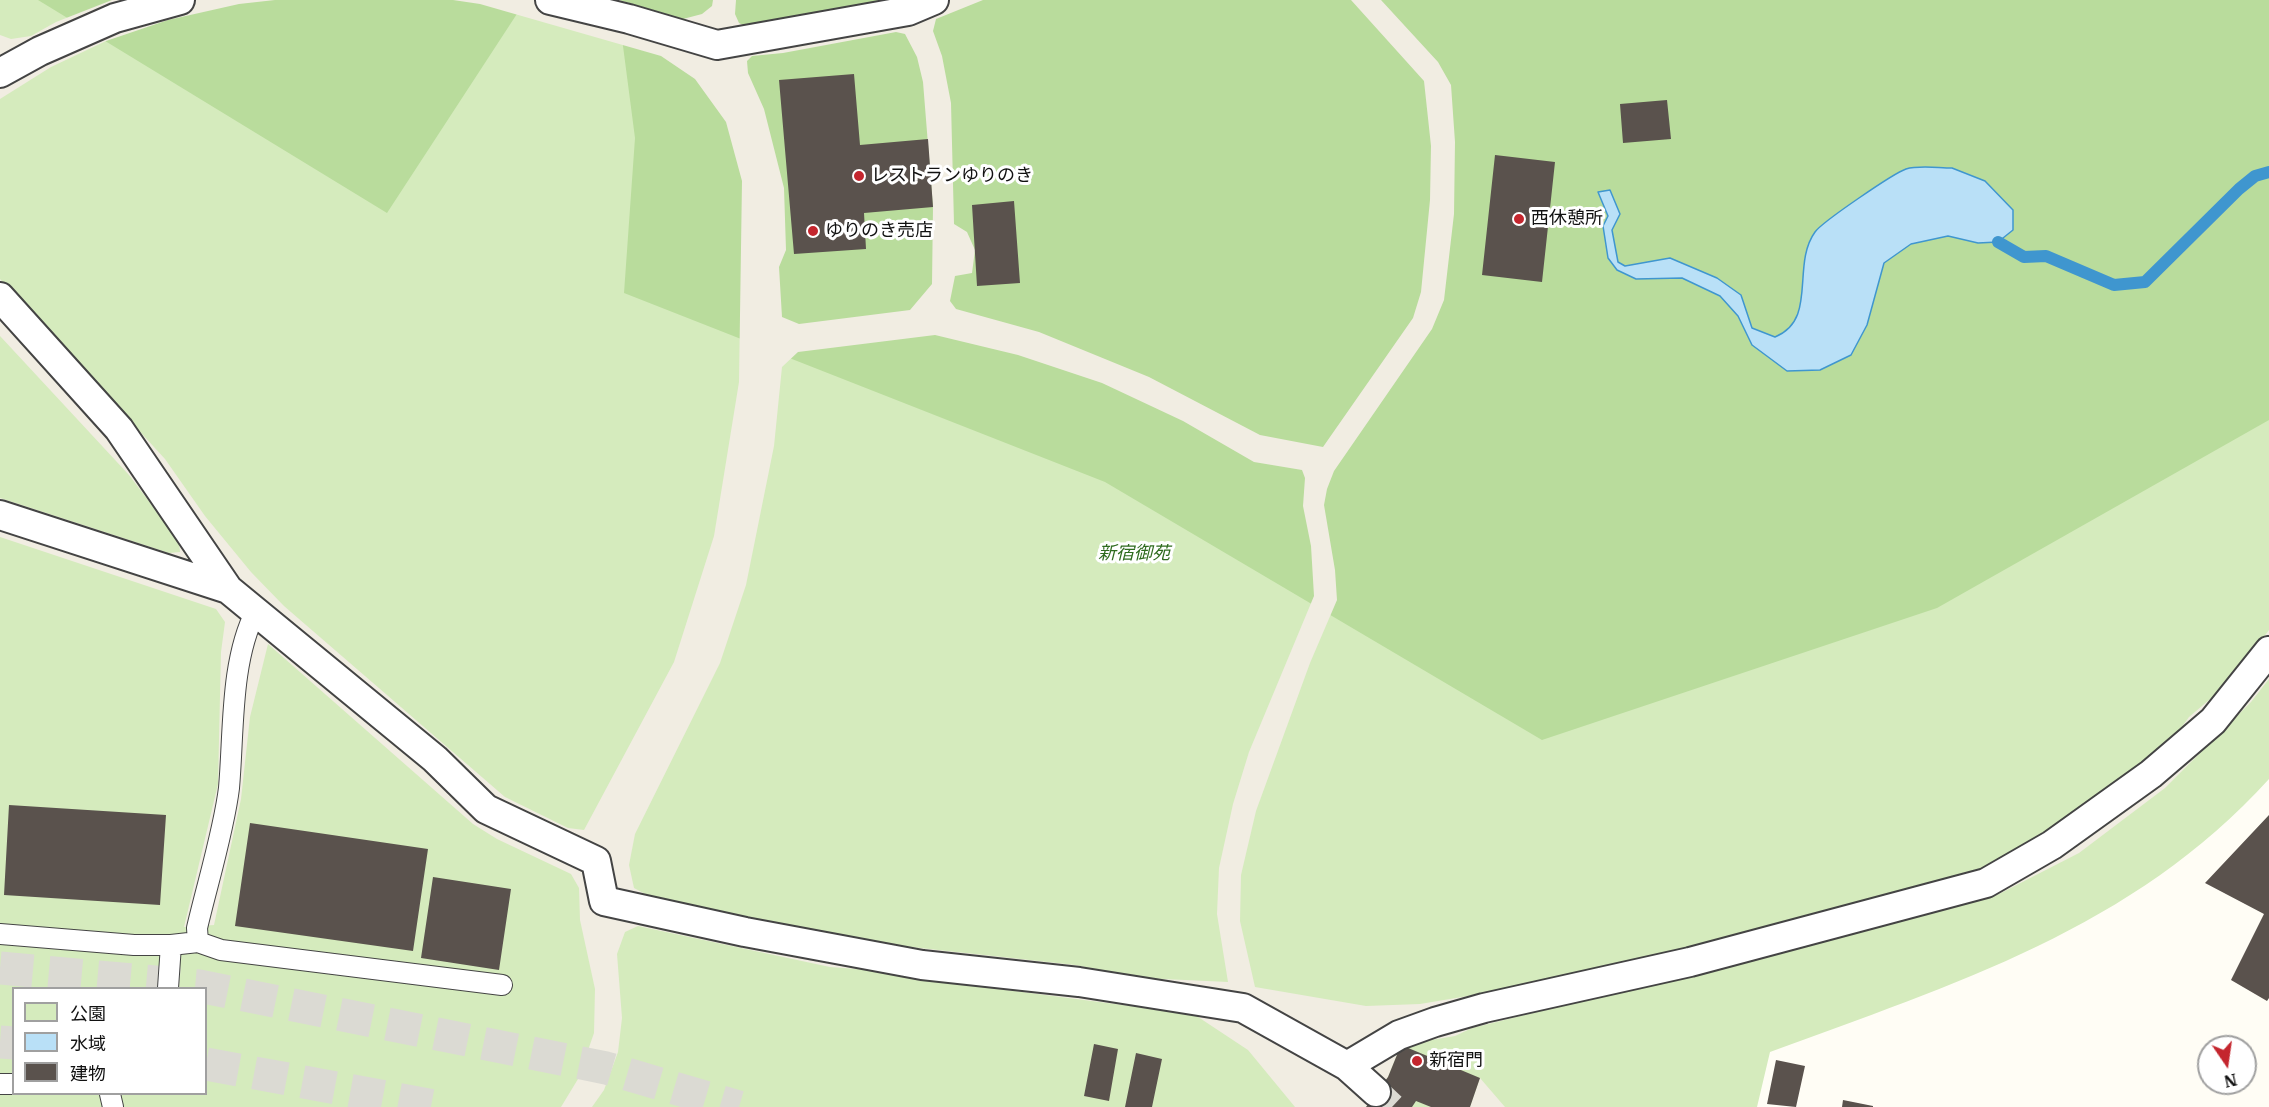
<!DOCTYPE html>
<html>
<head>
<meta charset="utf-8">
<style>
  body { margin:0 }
  #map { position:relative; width:2269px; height:1107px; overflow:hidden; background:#fffdf5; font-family:"IBM Plex Serif","Noto Sans JP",serif }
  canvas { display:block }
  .legend { position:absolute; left:12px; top:987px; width:195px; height:108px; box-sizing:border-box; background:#fff; border:2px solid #a0a0a0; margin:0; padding:8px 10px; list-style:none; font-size:18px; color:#111 }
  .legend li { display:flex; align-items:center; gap:12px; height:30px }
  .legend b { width:30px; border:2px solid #a0a0a0 }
  .north { position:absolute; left:2197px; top:1035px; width:60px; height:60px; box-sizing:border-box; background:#fff; border:2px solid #a0a0a0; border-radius:50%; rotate:167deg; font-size:16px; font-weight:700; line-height:24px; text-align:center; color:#111 }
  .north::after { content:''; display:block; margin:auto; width:21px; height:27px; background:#c4262e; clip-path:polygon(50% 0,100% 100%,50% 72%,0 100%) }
</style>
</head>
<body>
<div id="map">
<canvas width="2269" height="1107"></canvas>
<ul class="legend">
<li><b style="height:16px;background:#d5ebbd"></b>公園</li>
<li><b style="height:16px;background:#b9e0f7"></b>水域</li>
<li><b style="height:16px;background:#5a524d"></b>建物</li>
</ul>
<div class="north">N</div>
</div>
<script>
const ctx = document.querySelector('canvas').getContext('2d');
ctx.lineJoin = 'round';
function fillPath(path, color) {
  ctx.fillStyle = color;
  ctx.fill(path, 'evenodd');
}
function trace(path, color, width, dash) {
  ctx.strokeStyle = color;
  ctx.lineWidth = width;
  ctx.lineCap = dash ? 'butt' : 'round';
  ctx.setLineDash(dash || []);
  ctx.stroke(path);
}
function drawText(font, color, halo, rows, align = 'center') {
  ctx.font = font + ' "IBM Plex Serif","Noto Sans JP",serif';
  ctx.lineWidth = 6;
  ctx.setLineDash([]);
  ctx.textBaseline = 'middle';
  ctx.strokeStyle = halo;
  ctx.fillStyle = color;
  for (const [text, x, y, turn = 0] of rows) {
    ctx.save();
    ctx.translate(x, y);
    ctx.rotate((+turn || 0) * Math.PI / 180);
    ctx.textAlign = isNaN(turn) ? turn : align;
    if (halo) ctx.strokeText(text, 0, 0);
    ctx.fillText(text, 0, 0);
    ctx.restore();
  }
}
const green = new Path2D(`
  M 0,0 L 2269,0 L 2269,779 C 2133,929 1954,984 1770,1052 L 1757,1107 L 0,1107 ZM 14,988 L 206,988 L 206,1094 L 14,1094 Z`);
const forest = new Path2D(`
  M 38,0 L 526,0 L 387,213 Z
  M 617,0 L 2269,0 L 2269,420 L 1937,608 L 1542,740 L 1105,482 L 624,293 L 635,138 Z`);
const plaza = new Path2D(`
  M 112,0 L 275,0 L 239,4 L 168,20 L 106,41 L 51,67 L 0,99 L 0,35 L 11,39 L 31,36 L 56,22 Z
  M 453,0 L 619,0 L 683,19 L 702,14 L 712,6 L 713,0 L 736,0 L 735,14 L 739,23 L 749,28 L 885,0 L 983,0 L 936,19 L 933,31 L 942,56 L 951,103 L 954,224 L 967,232 L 975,250 L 972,273 L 955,276 L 950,301 L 956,309 L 1039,332 L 1149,377 L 1260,435 L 1323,447 L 1413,318 L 1421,292 L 1430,200 L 1431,146 L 1424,81 L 1351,0 L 1381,0 L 1438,62 L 1451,85 L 1455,142 L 1454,214 L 1444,300 L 1432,329 L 1334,471 L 1327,489 L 1324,505 L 1335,570 L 1337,600 L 1310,663 L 1256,811 L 1241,875 L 1240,921 L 1255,987 L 1366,1006 L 1420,1004 L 1498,991 L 1757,932 L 1973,873 L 2052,834 L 2166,749 L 2189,717 L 2229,683 L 2269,630 L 2269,679 L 2251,702 L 2165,788 L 2079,853 L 1997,895 L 1860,932 L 1472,1028 L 1455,1036 L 1401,1045 L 1388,1077 L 1366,1107 L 1295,1107 L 1248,1050 L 1186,1009 L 1138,1007 L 945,982 L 885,971 L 830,967 L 638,926 L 625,932 L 617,954 L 622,1018 L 618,1052 L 604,1090 L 592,1107 L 561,1107 L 578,1079 L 594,1033 L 595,989 L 580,920 L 579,888 L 571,874 L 497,839 L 473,824 L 268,644 L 250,717 L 241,799 L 214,925 L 184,927 L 218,784 L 221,652 L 225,622 L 216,609 L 0,537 L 0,498 L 169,553 L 180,552 L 179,541 L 129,475 L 0,336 L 0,279 L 165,459 L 205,516 L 251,572 L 284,606 L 505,797 L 568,828 L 584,830 L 674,662 L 714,536 L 739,382 L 742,181 L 726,122 L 695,79 L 661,56 L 480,4 ZM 896,32 L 905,34 L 917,57 L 923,82 L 933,207 L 932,284 L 910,310 L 799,324 L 782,317 L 779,267 L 786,250 L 784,188 L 764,109 L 748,73 L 747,61 L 752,56 L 783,53 ZM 935,335 L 1018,355 L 1102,383 L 1183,421 L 1254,462 L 1302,470 L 1305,478 L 1303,506 L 1311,546 L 1314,596 L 1249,752 L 1233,804 L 1219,868 L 1217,914 L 1228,982 L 1142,978 L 1075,965 L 838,939 L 649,896 L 634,888 L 629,865 L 635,834 L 720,663 L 746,585 L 774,446 L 782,367 L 798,352 Z
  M 1480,1078 L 1505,1107 L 1470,1107 Z`);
const water = new Path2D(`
  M 1952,168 L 1985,181 L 2013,210 L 2013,230 L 1998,242 L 1978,243 L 1948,236 L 1911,244 L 1884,263 L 1867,325 L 1851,355 L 1820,370 L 1787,371 L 1752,345 L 1738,316 L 1720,296 L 1682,278 L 1636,279 L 1617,270 L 1608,258 L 1603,226 L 1608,216 L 1598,192 L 1610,190 L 1620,214 L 1612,230 L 1618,262 L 1625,266 L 1670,258 L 1717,278 L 1741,295 L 1752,328 L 1775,337 C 1818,320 1791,265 1815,232 C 1822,222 1894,173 1906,169 C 1919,165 1938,168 1952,168 Z`);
const stream = new Path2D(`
  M 1998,242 L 2024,257 L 2046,256 L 2114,285 L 2145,282 L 2239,189 L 2255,176 L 2269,172`);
const building = new Path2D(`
  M 854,74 L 860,145 L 928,139 L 933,207 L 864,213 L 866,249 L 794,254 L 779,80 Z
  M 1667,100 L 1671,139 L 1623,143 L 1620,104 Z
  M 1495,155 L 1555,162 L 1542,282 L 1482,275 Z
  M 1014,201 L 1020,283 L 977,286 L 972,205 Z
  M 9,805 L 166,815 L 160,905 L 4,895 Z
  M 2269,815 L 2269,998 L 2267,1001 L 2231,980 L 2264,914 L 2205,883 Z
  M 250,823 L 428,849 L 413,951 L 235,926 Z
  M 433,877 L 511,889 L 499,970 L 421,958 Z
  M 1094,1044 L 1118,1049 L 1109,1101 L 1084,1096 Z
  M 1401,1045 L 1480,1078 L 1470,1107 L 1431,1107 L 1416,1101 L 1412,1107 L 1366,1107 L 1388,1077 Z
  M 1136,1053 L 1162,1059 L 1152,1107 L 1125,1107 Z
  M 1776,1060 L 1805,1066 L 1796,1107 L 1767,1104 Z
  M 1843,1100 L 1873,1106 L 1873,1107 L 1842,1107 Z`);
const pedestrianTunnel = new Path2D(`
  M 1376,1092 L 1392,1107`);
const trunkTunnel = new Path2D(`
  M 0,968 L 199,986 L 606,1068 L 739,1107
  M 0,1042 L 14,1043
  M 206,1064 L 440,1107`);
const service = new Path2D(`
  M 0,934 L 134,945 L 171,945 L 198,942 L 221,950 L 502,985
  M 198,942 L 197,928 C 207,885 224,830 229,788 C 234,732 230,661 256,611
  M 168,988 L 171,945
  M 0,1084 L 14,1084
  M 110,1094 L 113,1107`);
const pedestrian = new Path2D(`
  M 550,0 L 629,19 L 717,45 L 908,11 L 934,0
  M 0,73 L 40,51 L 115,18 L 180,0
  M 0,297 L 119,429 L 228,589
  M 0,515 L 228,589 L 435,759 L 486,809 L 596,861 L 604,901 L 745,932 L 922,965 L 1079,982 L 1243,1008 L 1347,1066 L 1376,1092
  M 1347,1066 L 1399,1035 L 1435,1022 L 1484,1008 L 1690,962 L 1986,883 L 2052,845 L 2151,774 L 2213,721 L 2269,651`);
const markers = [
  [859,176,6,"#c4262e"],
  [1519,219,6,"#c4262e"],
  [813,231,6,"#c4262e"],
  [1417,1061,6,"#c4262e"]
];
const poiNames = [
  ["レストランゆりのき",871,176],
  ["西休憩所",1531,219],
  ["ゆりのき売店",825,231],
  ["新宿門",1429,1061]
];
const parkNames = [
  ["新宿御苑",1134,554]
];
fillPath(green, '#d5ebbd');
fillPath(forest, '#b9dc9c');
fillPath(plaza, '#f1ede2');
fillPath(water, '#b9e0f7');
trace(water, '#3f96cf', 1.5);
trace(stream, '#3f96cf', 12);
fillPath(building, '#5a524d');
trace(pedestrianTunnel, '#dbdad3', 28, [28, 14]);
trace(trunkTunnel, '#dbdad3', 33, [33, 16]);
trace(service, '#444', 22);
trace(pedestrian, '#444', 32);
trace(service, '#fff', 20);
trace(pedestrian, '#fff', 28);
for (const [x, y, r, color] of markers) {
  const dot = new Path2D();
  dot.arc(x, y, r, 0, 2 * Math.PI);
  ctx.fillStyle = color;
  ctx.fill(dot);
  trace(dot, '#fff', 2);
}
drawText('18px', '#111', '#fff', poiNames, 'left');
drawText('italic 18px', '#2f6b1f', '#fff', parkNames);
</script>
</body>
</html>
